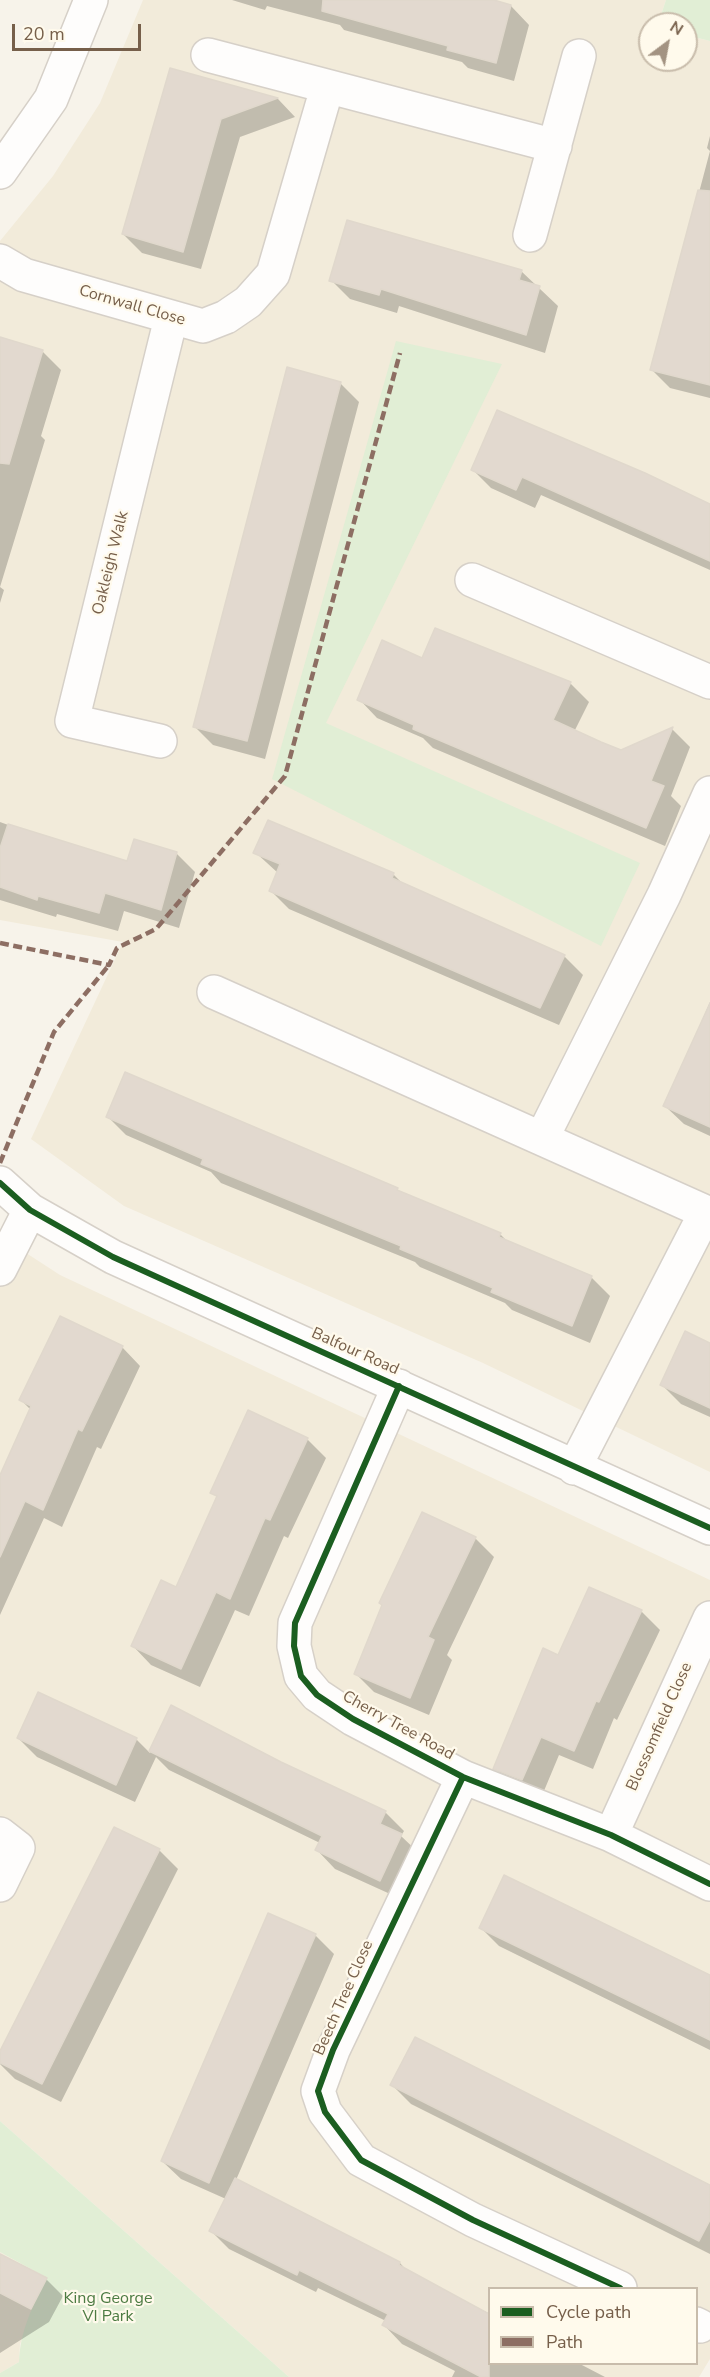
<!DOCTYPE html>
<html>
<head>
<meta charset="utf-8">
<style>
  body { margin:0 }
  #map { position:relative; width:710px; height:2377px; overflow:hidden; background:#f7f3ea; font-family:"Nunito Sans",sans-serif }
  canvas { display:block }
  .legend { position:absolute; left:488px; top:2287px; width:210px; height:78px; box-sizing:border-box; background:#fffaec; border:2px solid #c8bcab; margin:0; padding:8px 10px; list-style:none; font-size:18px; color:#765f4a }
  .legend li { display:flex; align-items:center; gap:12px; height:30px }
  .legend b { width:30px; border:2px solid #c8bcab }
  .north { position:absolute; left:638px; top:12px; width:60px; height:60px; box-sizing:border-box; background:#fffaec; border:2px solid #c8bcab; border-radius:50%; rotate:32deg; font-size:16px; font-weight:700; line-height:24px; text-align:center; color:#765f4a }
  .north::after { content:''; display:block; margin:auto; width:21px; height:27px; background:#a39382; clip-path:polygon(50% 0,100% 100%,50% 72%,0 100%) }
  .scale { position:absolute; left:12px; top:24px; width:129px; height:27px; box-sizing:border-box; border:3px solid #765f4a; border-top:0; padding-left:8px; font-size:18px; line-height:21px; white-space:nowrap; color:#765f4a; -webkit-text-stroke:4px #fffaec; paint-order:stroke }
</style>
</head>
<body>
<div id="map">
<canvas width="710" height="2377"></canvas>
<ul class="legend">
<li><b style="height:8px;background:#1b5e20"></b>Cycle path</li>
<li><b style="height:8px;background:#8d6e63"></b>Path</li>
</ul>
<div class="north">N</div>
<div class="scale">20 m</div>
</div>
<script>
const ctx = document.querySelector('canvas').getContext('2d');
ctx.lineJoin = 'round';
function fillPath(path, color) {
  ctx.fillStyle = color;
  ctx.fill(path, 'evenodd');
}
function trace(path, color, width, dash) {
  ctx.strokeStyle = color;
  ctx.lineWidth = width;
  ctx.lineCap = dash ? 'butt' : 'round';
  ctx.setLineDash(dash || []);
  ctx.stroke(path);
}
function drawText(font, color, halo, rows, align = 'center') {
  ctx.font = font + ' "Nunito Sans",sans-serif';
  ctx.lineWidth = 4.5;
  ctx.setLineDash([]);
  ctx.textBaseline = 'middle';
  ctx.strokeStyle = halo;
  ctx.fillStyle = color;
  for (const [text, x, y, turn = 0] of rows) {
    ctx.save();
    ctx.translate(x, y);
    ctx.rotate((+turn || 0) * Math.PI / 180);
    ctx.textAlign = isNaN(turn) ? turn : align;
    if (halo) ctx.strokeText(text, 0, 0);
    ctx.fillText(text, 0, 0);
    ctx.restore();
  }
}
const residential = new Path2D(`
  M 143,0 L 666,0 L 658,24 L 650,24 L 650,60 L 686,60 L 686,35 L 710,41 L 710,1472 L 483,1363 L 124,1206 L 31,1139 L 123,942 L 0,920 L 0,241 L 53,176 L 100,103 Z
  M 0,1236 L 60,1275 L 710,1580 L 710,2359 L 699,2377 L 289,2377 L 0,2121 ZM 490,2288 L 696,2288 L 696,2364 L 490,2364 Z
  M 0,2252 L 47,2278 L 20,2344 L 19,2362 L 0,2373 Z`);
const green = new Path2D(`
  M 666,0 L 710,0 L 710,41 L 686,35 L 686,24 L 658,24 Z
  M 396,341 L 502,364 L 326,723 L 640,863 L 601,946 L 272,779 Z
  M 0,2121 L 289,2377 L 0,2377 L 0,2373 L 19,2362 C 20,2331 33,2305 47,2278 L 0,2252 Z`);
const shadow = new Path2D(`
  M 232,0 L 488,0 L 511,6 L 529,25 L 514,81 L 468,68 L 462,62 L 344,30 L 340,25 L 267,6 L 265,10 Z
  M 171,70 L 278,99 L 295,117 L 240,137 L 201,269 L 142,253 L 123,234 Z
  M 710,136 L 710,398 L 670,388 L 652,370 L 710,151 L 707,148 Z
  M 521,271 L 558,306 L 545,353 L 399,306 L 397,313 L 350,299 L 331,280 Z
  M 0,338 L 42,351 L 61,370 L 41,436 L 45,440 L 0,587 L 4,590 L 0,603 Z
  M 340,383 L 359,402 L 265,759 L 213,745 L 194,726 Z
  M 472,469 L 710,506 L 710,570 L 541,495 L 535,508 L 491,488 Z
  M 423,660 L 570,683 L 589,702 L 574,732 L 621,752 L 672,729 L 690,747 L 671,796 L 681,806 L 665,846 L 433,748 L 423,738 L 377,718 L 359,699 Z
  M 0,822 L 55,842 L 128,863 L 176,853 L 195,872 L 179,928 L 124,911 L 118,931 L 57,914 L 56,917 L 0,900 Z
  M 255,852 L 393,874 L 404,885 L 564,956 L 583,975 L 559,1025 L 289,909 L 271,891 L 278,873 Z
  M 710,1002 L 710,1136 L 684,1124 L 665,1106 Z
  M 107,1116 L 397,1189 L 402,1194 L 500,1234 L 507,1241 L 591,1277 L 610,1296 L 590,1343 L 512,1310 L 505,1303 L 420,1267 L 415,1262 L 221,1183 L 211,1172 L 126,1135 Z
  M 710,1344 L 710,1417 L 681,1404 L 662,1385 Z
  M 122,1347 L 140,1366 L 101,1449 L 97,1447 L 62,1527 L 44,1518 L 0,1615 L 0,1479 L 31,1410 L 21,1400 Z
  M 307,1439 L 326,1458 L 288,1538 L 284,1536 L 249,1616 L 235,1610 L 200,1687 L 151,1665 L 133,1646 L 177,1589 L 218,1498 L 212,1492 Z
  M 475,1538 L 494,1557 L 447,1655 L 452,1660 L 429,1715 L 374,1692 L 355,1673 Z
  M 590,1588 L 641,1611 L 660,1630 L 617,1720 L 614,1718 L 593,1769 L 559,1755 L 541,1798 L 513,1787 L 495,1768 L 559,1657 Z
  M 39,1694 L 137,1740 L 150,1753 L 172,1707 L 281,1763 L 385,1812 L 404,1831 L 401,1836 L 420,1854 L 399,1898 L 335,1869 L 317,1850 L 320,1843 L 169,1770 L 156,1757 L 135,1802 L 37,1757 L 18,1738 Z
  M 159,1850 L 178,1869 L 61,2102 L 15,2079 L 0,2064 L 0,2054 Z
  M 481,1928 L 710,1977 L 710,2050 L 499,1946 Z
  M 315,1935 L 334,1954 L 236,2180 L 400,2263 L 408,2272 L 490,2314 L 490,2364 L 580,2364 L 605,2377 L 452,2377 L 455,2371 L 402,2344 L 384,2325 L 386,2321 L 318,2288 L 316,2292 L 229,2249 L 211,2231 L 226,2199 L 181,2179 L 162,2161 Z
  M 392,2085 L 710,2187 L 710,2254 L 411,2104 Z
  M 0,2268 L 46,2279 L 63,2296 L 49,2322 L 0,2353 Z`);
const building = new Path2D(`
  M 323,0 L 494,0 L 511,5 L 496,63 L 447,50 L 448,46 L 322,11 Z
  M 170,68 L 278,98 L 221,119 L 183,252 L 122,234 Z
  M 698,190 L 710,191 L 710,385 L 650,370 Z
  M 347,220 L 522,270 L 519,280 L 540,286 L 526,335 L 381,289 L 379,295 L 329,281 Z
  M 0,337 L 43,350 L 9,464 L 0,463 Z
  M 287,367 L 341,382 L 247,741 L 193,727 Z
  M 497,410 L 645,473 L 710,504 L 710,561 L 522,477 L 516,490 L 471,470 Z
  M 435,628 L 571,682 L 553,720 L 601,742 L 621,750 L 673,727 L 651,781 L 664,786 L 646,828 L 413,729 L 414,725 L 357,700 L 382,640 L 422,658 Z
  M 268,820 L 394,873 L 392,878 L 565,955 L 540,1008 L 269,891 L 280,864 L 253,853 Z
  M 8,824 L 127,861 L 134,839 L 177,852 L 161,910 L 105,893 L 99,913 L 38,896 L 37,900 L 0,887 L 0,848 Z
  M 710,1003 L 710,1127 L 663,1106 Z
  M 125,1072 L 398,1188 L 397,1190 L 501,1233 L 499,1237 L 592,1276 L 572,1326 L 491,1292 L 493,1288 L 400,1249 L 401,1246 L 201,1164 L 203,1159 L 106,1117 Z
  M 60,1316 L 123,1346 L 82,1431 L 78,1429 L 43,1510 L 25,1501 L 0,1557 L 0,1475 L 31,1406 L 19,1400 Z
  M 685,1331 L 710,1343 L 710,1408 L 660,1385 Z
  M 248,1410 L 308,1438 L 270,1520 L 265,1518 L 230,1599 L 216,1592 L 181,1669 L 131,1646 L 161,1580 L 176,1587 L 217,1496 L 210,1493 Z
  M 422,1512 L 476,1537 L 428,1637 L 434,1640 L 410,1698 L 354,1674 L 382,1605 L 379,1603 Z
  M 589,1587 L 642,1610 L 599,1702 L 596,1701 L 574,1751 L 541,1737 L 522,1780 L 493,1769 L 543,1648 L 558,1655 Z
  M 38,1692 L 137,1738 L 116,1785 L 17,1738 Z
  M 171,1705 L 281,1762 L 386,1811 L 380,1824 L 402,1834 L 380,1881 L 315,1850 L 322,1836 L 149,1751 Z
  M 114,1827 L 160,1849 L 42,2084 L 0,2063 L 0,2051 Z
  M 504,1875 L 710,1975 L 710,2040 L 479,1928 Z
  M 268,1913 L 316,1934 L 209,2183 L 161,2161 Z
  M 415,2037 L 710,2185 L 710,2220 L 699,2241 L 390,2085 Z
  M 235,2178 L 400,2262 L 399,2265 L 489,2314 L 489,2377 L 481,2377 L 382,2325 L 388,2314 L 299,2270 L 297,2275 L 209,2231 Z
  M 0,2254 L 47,2278 L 31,2309 L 0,2293 Z`);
const street = new Path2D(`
  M 208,55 L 555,146
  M 0,172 L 51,99 L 91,0
  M 530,235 L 579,56
  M 0,261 L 24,275 L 203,326 L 226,317 L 248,302 L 273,274 L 327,88
  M 472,580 L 710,682
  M 160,741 L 72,721 L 171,318
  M 214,992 L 710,1214
  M 542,1138 L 664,895 L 710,793
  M 0,1183 L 30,1210 L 113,1257 L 710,1528
  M 0,1269 L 30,1210
  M 399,1386 L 295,1623 L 294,1646 L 301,1676 L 317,1695 L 353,1719 L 463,1777 L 611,1835 L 710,1884
  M 574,1468 L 706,1212
  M 463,1777 L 333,2050 L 318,2091 L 325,2112 L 361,2160 L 473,2220 L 620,2288
  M 0,1834 L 18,1848 L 0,1885
  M 611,1835 L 710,1618
  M 696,2324 L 700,2326`);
const quiet = new Path2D(`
  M 0,943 L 109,965 L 117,948 L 156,929 L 285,776 L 400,353
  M 0,1163 L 54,1032 L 109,965`);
const cycleway = new Path2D(`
  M 0,1183 L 30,1210 L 113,1257 L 710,1528
  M 399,1386 L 295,1623 L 294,1646 L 301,1676 L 317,1695 L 353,1719 L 463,1777 L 611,1835 L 710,1884
  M 463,1777 L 333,2050 L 318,2091 L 325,2112 L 361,2160 L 473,2220 L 620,2288`);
const streetNames = [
  ["Cornwall Close",132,306,16],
  ["Oakleigh Walk",111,563,-76],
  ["Balfour Road",355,1352,24],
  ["Cherry Tree Road",398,1726,29],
  ["Blossomfield Close",660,1727,-66],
  ["Beech Tree Close",344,1998,-66]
];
const parkNames = [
  ["King George",108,2299],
  ["VI Park",108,2317]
];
fillPath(residential, '#f2ebda');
fillPath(green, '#e1eed5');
fillPath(shadow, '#0003');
fillPath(building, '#e2d9cf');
trace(building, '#e0d8cc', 1.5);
trace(street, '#d6d0c8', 36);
trace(street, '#fefdfc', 33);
trace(quiet, '#8d6e63', 4.5, [9, 4.5]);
trace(cycleway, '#1b5e20', 6);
drawText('16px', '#765f4a', '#fffaec', streetNames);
drawText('16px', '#4c7b42', '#fffaec', parkNames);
</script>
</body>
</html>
